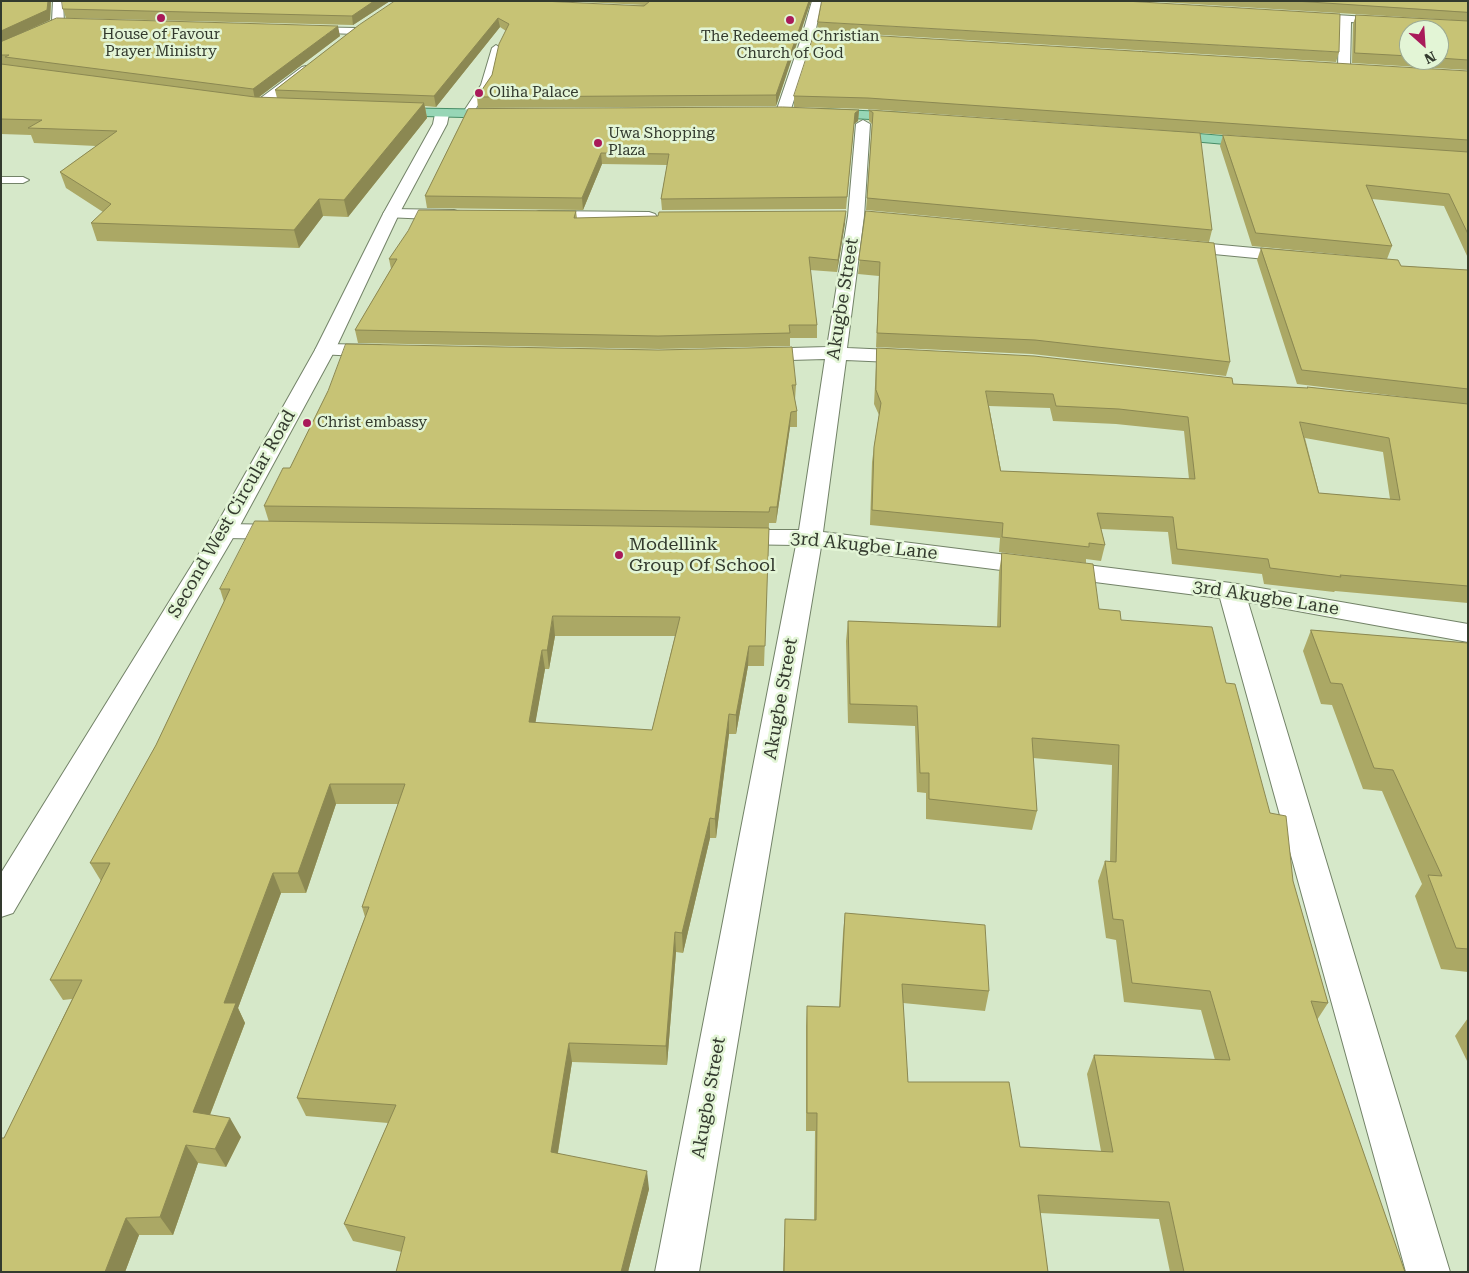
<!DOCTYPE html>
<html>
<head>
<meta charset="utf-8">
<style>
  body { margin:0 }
  #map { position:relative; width:1469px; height:1273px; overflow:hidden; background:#d6e8c9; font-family:"Roboto Serif",serif }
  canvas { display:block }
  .frame { position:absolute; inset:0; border:2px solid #333a2e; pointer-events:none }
  .north { position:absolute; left:1399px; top:20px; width:50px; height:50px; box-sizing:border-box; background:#e3f5d6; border:1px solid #9daa93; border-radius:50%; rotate:154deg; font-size:14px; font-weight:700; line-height:20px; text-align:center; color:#333a2e }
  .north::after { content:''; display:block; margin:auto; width:18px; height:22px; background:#a91a59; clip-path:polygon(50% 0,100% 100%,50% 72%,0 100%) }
</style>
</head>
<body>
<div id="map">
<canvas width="1469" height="1273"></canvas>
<div class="frame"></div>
<div class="north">N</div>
</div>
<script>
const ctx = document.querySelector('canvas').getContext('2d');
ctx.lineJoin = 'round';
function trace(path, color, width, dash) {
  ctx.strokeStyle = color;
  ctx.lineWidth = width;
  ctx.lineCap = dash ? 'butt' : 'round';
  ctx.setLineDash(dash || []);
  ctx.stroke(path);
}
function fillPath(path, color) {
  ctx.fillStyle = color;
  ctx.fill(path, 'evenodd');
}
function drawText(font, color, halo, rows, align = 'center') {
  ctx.font = font + ' "Roboto Serif",serif';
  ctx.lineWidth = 5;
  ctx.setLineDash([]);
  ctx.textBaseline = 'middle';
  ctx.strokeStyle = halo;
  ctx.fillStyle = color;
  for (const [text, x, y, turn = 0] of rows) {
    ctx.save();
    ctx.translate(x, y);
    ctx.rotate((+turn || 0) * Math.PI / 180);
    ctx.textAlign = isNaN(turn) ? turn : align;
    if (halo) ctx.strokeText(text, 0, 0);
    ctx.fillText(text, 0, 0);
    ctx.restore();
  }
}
const lane = new Path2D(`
  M 496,45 L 500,48 L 491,85 L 471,116 L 463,116 L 462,114 L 481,85 L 492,48 Z
  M 1,177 L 23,177 L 29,180 L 23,183 L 1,183 Z`);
const street = new Path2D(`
  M 53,1 L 63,1 L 64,23 L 62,25 L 1,51 L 1,43 L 52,21 Z
  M 812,1 L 822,1 L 815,33 L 850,34 L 856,38 L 850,42 L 813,40 L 790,112 L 788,115 L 778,115 L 776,112 L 802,36 Z
  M 1302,13 L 1468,23 L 1468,29 L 1351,22 L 1350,68 L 1344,72 L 1338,68 L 1339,22 L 1298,18 L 1296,16 L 1298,14 Z
  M 302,27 L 356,28 L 362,31 L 356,34 L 298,32 L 296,30 Z
  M 306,66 L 312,70 L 310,73 L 264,109 L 254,109 L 252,106 L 254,103 L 302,67 Z
  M 863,120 L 870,124 L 864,216 L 847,348 L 914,351 L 921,353 L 924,357 L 921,361 L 914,363 L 846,360 L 823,532 L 1231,583 L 1468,624 L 1468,642 L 1248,602 L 1450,1272 L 1406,1272 L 1220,598 L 821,547 L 699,1272 L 655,1272 L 796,545 L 731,544 L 722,542 L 719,537 L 722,532 L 731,530 L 799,530 L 825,359 L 755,361 L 748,359 L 745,355 L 748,351 L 755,349 L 827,347 L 848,216 L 856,124 Z
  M 391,209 L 454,210 L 460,212 L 462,215 L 460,218 L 454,220 L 385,217 L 383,214 L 385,211 Z
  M 539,211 L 649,212 L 655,214 L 657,217 L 655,220 L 649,222 L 533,219 L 531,216 L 533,213 Z
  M 1178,241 L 1297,252 L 1303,253 L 1306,257 L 1303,261 L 1297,262 L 1172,250 L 1169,246 L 1172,242 Z
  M 325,344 L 379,345 L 386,347 L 389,351 L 386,355 L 379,357 L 318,354 L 315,350 L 318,346 Z
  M 225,524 L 286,525 L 295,527 L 298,532 L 295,537 L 286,539 L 225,538 L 216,536 L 213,531 L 216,526 Z`);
const secondary = new Path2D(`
  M 442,110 L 449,114 L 447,124 L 399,214 L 335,350 L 237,531 L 13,913 L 1,917 L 1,873 L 213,531 L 315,350 L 383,214 L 433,124 L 435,114 Z`);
const primary = new Path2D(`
  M 388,108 L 503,110 L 510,114 L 503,118 L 383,115 L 381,112 L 383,109 Z
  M 821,109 L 905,113 L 912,117 L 905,121 L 816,116 L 814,113 L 816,110 Z
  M 1163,131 L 1259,139 L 1264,140 L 1266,143 L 1264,146 L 1259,147 L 1158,138 L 1156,135 L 1158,132 Z`);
const wall = new Path2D(`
  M 1,1 L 51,1 L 50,20 L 13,37 L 340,36 L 259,97 L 277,98 L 275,90 L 359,25 L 644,5 L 562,1 L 811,1 L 776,106 L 478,108 L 477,97 L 492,75 L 506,31 L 500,27 L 436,107 L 425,106 L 427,118 L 348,217 L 323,216 L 299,248 L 97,241 L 91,223 L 103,212 L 66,188 L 60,172 L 96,146 L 34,143 L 31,135 L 1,134 Z
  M 390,1 L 353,25 L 66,18 L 63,9 Z
  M 1144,1 L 1468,1 L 1468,21 Z
  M 1356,15 L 1468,21 L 1468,70 L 1352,63 L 1353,24 ZM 1409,30 L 1439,30 L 1439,60 L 1409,60 Z
  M 818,22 L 1339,52 L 1336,62 L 817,31 Z
  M 1468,71 L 1468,258 L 1444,206 L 1372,199 L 1392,246 L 1387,259 L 1252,246 L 1220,146 L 1223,135 L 1381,146 L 867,109 L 794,107 L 794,96 Z
  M 468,109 L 859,110 L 858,121 L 854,124 L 846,209 L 662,210 L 661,199 L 667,165 L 602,164 L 583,210 L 427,208 L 425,196 Z
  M 869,110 L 1212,230 L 1209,242 L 866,210 L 872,124 L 869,121 Z
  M 576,211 L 577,218 L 845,223 L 837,272 L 810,270 L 817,325 L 817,338 L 790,338 L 790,346 L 659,349 L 358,343 L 355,330 L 391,269 L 389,259 Z
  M 866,211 L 1230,362 L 1226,376 L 1032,354 L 876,347 L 879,276 L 858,274 Z
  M 1261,248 L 1401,266 L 1468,270 L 1468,603 L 1335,591 L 1334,592 L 1264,584 L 1262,574 L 1172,564 L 1168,532 L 1101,529 L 1105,545 L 1101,561 L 1086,559 L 1086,563 L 999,552 L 1000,538 L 870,525 L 872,462 L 874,447 L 879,415 L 874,404 L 877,348 L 1233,384 L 1307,388 L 1307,387 L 1455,403 L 1297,384 L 1257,260 ZM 989,406 L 1050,408 L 1053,421 L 1116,424 L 1184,431 L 1189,479 L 1001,471 ZM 1305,438 L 1383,452 L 1390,499 L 1319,493 Z
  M 796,385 L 795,400 L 797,411 L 797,427 L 790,427 L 776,523 L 769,523 L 764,666 L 748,666 L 736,734 L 729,734 L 716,838 L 710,838 L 683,953 L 676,952 L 667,1065 L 572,1062 L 558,1153 L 649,1189 L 628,1272 L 396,1272 L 402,1252 L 353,1241 L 344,1224 L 388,1123 L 306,1116 L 297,1098 L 365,917 L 362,907 L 398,804 L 336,804 L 306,893 L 281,893 L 238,1008 L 245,1023 L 210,1115 L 241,1137 L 226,1167 L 198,1163 L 173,1235 L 139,1235 L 125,1272 L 1,1272 L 4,1138 L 72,999 L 63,1000 L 50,980 L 101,881 L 90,863 L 156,745 L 224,602 L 220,589 L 269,522 L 264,506 L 290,468 L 328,391 ZM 555,636 L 675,636 L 652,730 L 535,723 L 545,669 L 549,669 Z
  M 1002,553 L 1099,609 L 1121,620 L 1226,683 L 1293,881 L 1328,1003 L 1317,1020 L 1405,1272 L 1170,1272 L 1159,1219 L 1040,1213 L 1048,1272 L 783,1272 L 785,1219 L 814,1220 L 815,1131 L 806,1131 L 806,1026 L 807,1006 L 839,1007 L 843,933 L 845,913 L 989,991 L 985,1011 L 903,1003 L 908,1082 L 1020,1147 L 1101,1151 L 1087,1074 L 1094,1055 L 1215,1060 L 1201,1010 L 1124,1002 L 1116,940 L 1106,938 L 1098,881 L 1105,861 L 1110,861 L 1112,765 L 1033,758 L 1037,811 L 1032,830 L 926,819 L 926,793 L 917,792 L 915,726 L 848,723 L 846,641 L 848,621 L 997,627 L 999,572 Z
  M 1311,630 L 1468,643 L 1468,972 L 1441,969 L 1415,896 L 1422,884 L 1382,791 L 1363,789 L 1332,705 L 1321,704 L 1303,651 Z
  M 1468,1018 L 1468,1063 L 1455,1036 Z`);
const shadedWall = new Path2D(`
  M 48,1 L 51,1 L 50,20 L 1,42 L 1,31 Z
  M 374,1 L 390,1 L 353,25 L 352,16 Z
  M 809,1 L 811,1 L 776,106 L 776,95 Z
  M 498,18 L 500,27 L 436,107 L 434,96 Z
  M 338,26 L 340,36 L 255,100 L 253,89 Z
  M 424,103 L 427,118 L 348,217 L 344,200 Z
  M 859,110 L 858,121 L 854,124 L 846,209 L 855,113 Z
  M 601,153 L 602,164 L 583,210 L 582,198 Z
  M 319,199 L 323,216 L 299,248 L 294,230 Z
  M 846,211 L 845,223 L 837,272 L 838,260 Z
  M 791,412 L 790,427 L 776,523 L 777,507 Z
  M 553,616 L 555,636 L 549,669 L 547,650 Z
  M 749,646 L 748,666 L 736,734 L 736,715 Z
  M 542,650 L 545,669 L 532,742 L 529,722 Z
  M 729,714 L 729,734 L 716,838 L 715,819 Z
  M 330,784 L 336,804 L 306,893 L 298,873 Z
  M 710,818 L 710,838 L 683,953 L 682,933 Z
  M 273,873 L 281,893 L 238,1008 L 245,1023 L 204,1130 L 193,1112 L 224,1003 Z
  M 675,932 L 676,952 L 667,1065 L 666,1046 Z
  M 569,1043 L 572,1062 L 555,1170 L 551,1152 Z
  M 230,1118 L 241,1137 L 226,1167 L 215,1149 Z
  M 186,1145 L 198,1163 L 173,1235 L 160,1217 Z
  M 647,1171 L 649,1189 L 628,1272 L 621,1272 Z
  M 126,1218 L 139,1235 L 125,1272 L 105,1272 Z`);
const building = new Path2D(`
  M 1,1 L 48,1 L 47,10 L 1,31 Z
  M 62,1 L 374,1 L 352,16 L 63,9 Z
  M 395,1 L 542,1 L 644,6 L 650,1 L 809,1 L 776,95 L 477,97 L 492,75 L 499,44 L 509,24 L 498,18 L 434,96 L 275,90 L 359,25 Z
  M 822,1 L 1125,1 L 1340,14 L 1339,52 L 818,22 Z
  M 1295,1 L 1468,1 L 1468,12 Z
  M 1356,15 L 1468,21 L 1468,60 L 1439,58 L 1439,30 L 1409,30 L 1409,56 L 1355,53 Z
  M 57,18 L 338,26 L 253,89 L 5,57 L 9,55 L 1,55 L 1,42 Z
  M 815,32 L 1468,71 L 1468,140 L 868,98 L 794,96 Z
  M 1,64 L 255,97 L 424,103 L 344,200 L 319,199 L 294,230 L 91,223 L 111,204 L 60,172 L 117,131 L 28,128 L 42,120 L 1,119 Z
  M 783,107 L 859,110 L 855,113 L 847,197 L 661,199 L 669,154 L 601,153 L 582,198 L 425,196 L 468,109 Z
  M 869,110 L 1200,133 L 1212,230 L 867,198 L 873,113 Z
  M 1223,135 L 1468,152 L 1468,234 L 1449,194 L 1366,185 L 1392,246 L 1256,233 Z
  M 419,210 L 576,211 L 574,218 L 658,216 L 659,212 L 846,211 L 838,260 L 809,257 L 817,325 L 789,325 L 790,333 L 658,336 L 355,330 L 397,259 L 389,259 L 408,231 Z
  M 866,211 L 1214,243 L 1230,362 L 1035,340 L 877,333 L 880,262 L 859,260 Z
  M 1261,248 L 1398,260 L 1401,266 L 1468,270 L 1468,389 L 1302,370 Z
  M 346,344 L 658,350 L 792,347 L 796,385 L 792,385 L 797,411 L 791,412 L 777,507 L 770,507 L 769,512 L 264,506 L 283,468 L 290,468 L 328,391 Z
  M 877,348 L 1034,356 L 1232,378 L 1233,384 L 1308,388 L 1307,387 L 1468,404 L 1468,586 L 1340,575 L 1341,577 L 1270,568 L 1268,559 L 1177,549 L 1173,517 L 1097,513 L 1105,545 L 1089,543 L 1089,547 L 1002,537 L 1003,523 L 872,510 L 874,447 L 881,403 L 876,390 ZM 986,391 L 1053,394 L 1056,406 L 1119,409 L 1188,417 L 1195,479 L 1001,471 ZM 1300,422 L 1389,438 L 1400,500 L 1319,493 Z
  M 255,521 L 769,528 L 765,646 L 749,646 L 736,715 L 729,714 L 715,819 L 710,818 L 682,933 L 675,932 L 666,1046 L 569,1043 L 551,1152 L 647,1171 L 621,1272 L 396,1272 L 405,1237 L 344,1224 L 396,1105 L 297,1098 L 369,907 L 362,907 L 405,784 L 330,784 L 298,873 L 273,873 L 224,1003 L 236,1003 L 193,1112 L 230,1118 L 215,1149 L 186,1145 L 160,1217 L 126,1218 L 105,1272 L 1,1272 L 1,1138 L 4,1138 L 82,980 L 50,980 L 110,863 L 90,863 L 156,745 L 230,589 L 220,589 ZM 553,616 L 680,617 L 652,730 L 529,722 L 542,650 L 547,650 Z
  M 1002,553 L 1093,564 L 1099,609 L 1120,611 L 1121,620 L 1212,627 L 1226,683 L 1235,684 L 1270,813 L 1286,816 L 1293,881 L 1328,1003 L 1311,1001 L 1405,1272 L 1184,1272 L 1169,1202 L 1038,1195 L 1048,1272 L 784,1272 L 785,1219 L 816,1220 L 817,1113 L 807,1113 L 807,1006 L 840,1007 L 845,913 L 985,925 L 989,991 L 902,984 L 908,1082 L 1009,1082 L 1020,1147 L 1113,1152 L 1094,1055 L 1230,1060 L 1210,991 L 1132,983 L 1123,920 L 1113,919 L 1105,861 L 1116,862 L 1119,745 L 1032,738 L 1037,811 L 929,799 L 929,773 L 920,773 L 917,706 L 850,704 L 848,621 L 1000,627 Z
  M 1311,630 L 1468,643 L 1468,949 L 1456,948 L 1428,875 L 1442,876 L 1393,770 L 1374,768 L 1342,684 L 1331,683 Z`);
const markers = [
  [161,18,5,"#a91a59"],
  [790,20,5,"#a91a59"],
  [479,93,5,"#a91a59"],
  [598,143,5,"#a91a59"],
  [307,423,5,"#a91a59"],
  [619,555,5,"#a91a59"]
];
const farPoinames = [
  ["House of Favour",161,35,"center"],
  ["Prayer Ministry",161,52,"center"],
  ["The Redeemed Christian",790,37,"center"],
  ["Church of God",790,54,"center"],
  ["Oliha Palace",489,93],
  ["Uwa Shopping",608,134],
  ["Plaza",608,151],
  ["Christ embassy",317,423]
];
const streetNames = [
  ["Akugbe Street",843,299,-81],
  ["Second West Circular Road",232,514,-60],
  ["3rd Akugbe Lane",864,546,6],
  ["3rd Akugbe Lane",1266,598,9],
  ["Akugbe Street",781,699,-80],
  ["Akugbe Street",709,1098,-80]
];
const poiNames = [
  ["Modellink",629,545],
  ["Group Of School",629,566]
];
trace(lane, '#738368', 2);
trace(street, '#738368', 2);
trace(secondary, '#738368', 2);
trace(primary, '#478d67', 2);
fillPath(lane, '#fff');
fillPath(street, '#fff');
fillPath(secondary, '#fff');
fillPath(primary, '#97d6b6');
fillPath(wall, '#aba865');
fillPath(shadedWall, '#8b8852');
fillPath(building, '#c7c375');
trace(building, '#8b8852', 1);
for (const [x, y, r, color] of markers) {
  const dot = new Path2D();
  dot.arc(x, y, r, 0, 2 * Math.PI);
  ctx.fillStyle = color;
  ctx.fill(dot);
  trace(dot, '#e3f5d6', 2);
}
drawText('15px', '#333a2e', '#e3f5d6', farPoinames, 'left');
drawText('18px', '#333a2e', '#e3f5d6', streetNames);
drawText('18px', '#333a2e', '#e3f5d6', poiNames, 'left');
</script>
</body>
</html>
